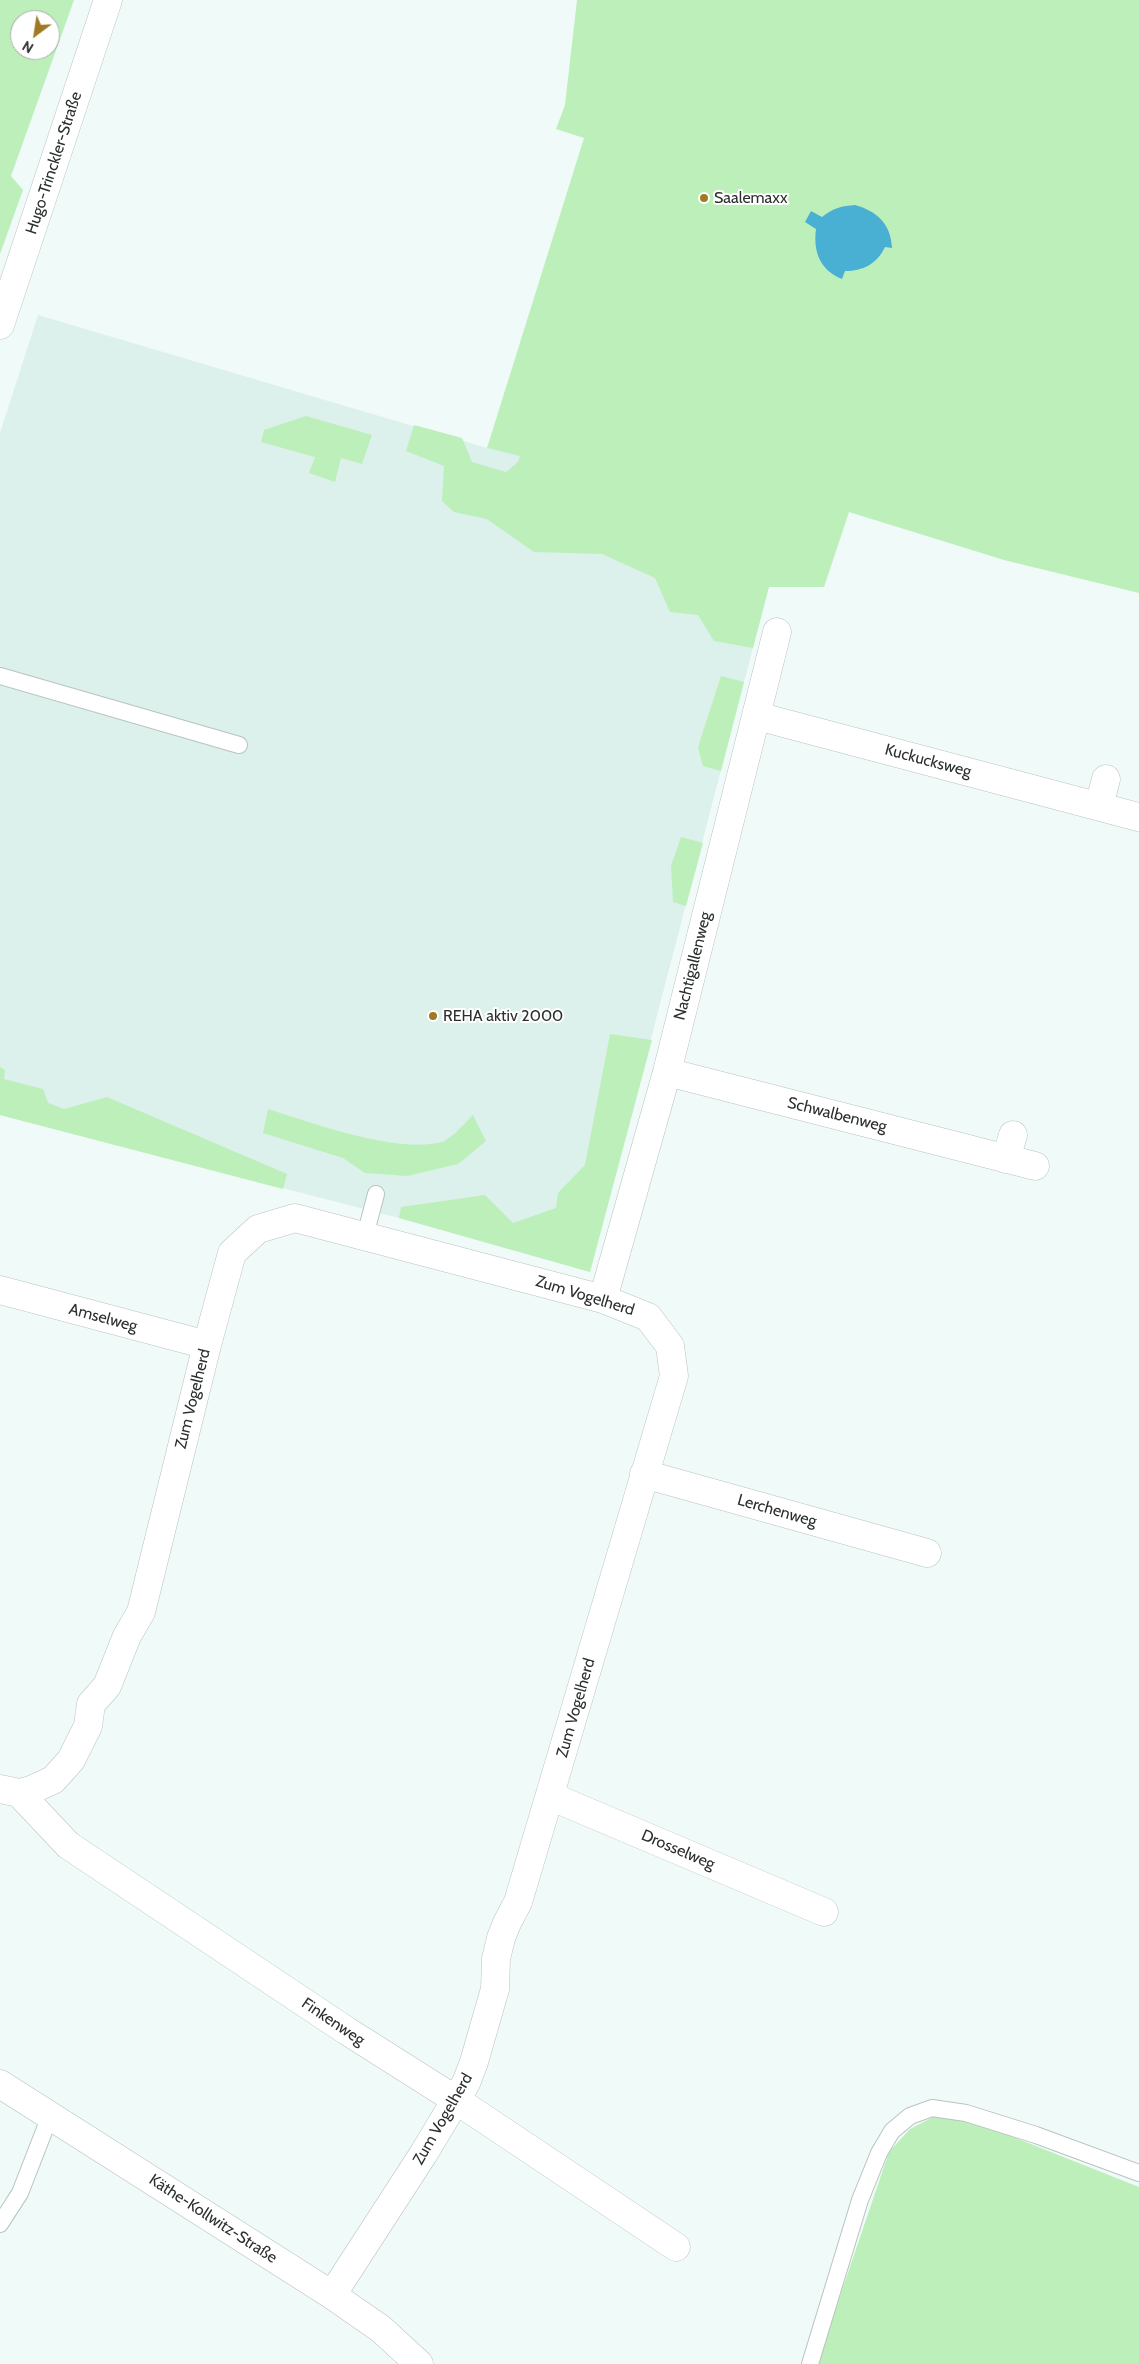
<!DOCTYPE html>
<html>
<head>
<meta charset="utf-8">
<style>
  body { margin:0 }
  #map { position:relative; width:1139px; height:2364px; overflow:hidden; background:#f0faf8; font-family:Cabin,sans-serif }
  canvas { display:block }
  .north { position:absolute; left:10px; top:10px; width:50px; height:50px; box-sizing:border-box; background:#fff; border:1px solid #aaacab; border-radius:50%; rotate:211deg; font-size:14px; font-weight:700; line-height:20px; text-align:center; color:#2b2f2e }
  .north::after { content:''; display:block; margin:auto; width:18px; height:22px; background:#a07926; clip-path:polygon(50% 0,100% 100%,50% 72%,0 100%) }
</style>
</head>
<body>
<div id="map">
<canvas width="1139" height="2364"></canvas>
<div class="north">N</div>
</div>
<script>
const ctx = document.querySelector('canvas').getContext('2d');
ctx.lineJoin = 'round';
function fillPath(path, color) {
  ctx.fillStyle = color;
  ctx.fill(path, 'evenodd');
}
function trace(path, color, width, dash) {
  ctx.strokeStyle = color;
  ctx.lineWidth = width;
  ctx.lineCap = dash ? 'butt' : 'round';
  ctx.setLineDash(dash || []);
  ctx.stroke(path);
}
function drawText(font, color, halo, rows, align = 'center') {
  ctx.font = font + ' Cabin,sans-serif';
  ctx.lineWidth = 4;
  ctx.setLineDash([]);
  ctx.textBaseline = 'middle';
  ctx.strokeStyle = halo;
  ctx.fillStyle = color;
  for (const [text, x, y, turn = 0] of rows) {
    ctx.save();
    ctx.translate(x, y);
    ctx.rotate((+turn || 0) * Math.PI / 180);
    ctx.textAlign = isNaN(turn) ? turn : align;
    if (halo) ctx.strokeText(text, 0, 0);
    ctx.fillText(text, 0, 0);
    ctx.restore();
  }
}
const built = new Path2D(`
  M 38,315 L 487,448 L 517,454 L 617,517 L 769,586 L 590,1272 L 399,1218 L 0,1115 L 0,433 Z`);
const green = new Path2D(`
  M 0,0 L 74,0 L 11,176 L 23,190 L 0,254 ZM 20,20 L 50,20 L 50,50 L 20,50 Z
  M 577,0 L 1139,0 L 1139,593 L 1004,560 L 849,512 L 824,587 L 769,587 L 753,648 L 714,641 L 698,615 L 670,612 L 655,578 L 602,554 L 534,552 L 487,519 L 454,512 L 442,501 L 444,466 L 406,451 L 414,425 L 462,438 L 472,462 L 506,472 L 518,462 L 520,456 L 487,448 L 584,138 L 556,129 L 565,105 Z
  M 306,416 L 372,435 L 362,464 L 341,458 L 335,482 L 309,473 L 315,457 L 261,442 L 264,430 Z
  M 721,676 L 744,682 L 721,771 L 703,766 L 698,747 Z
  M 681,837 L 703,843 L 686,906 L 673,902 L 671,866 Z
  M 610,1034 L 652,1040 L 590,1272 L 399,1218 L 401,1207 L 485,1195 L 513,1223 L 556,1208 L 558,1193 L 585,1165 Z
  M 0,1067 L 5,1070 L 4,1079 L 43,1089 L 48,1103 L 64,1109 L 107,1097 L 287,1174 L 283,1189 L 0,1115 Z
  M 268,1109 C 312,1123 397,1154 442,1142 C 450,1140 467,1121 473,1115 L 486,1141 L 458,1164 L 407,1176 L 365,1173 L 343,1158 L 263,1133 Z
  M 937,2115 L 988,2127 L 1139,2187 L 1139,2364 L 817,2364 L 889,2152 L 910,2129 Z`);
const water = new Path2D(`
  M 855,205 C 877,211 891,224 892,248 L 885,247 C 877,264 863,271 845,271 L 842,279 C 820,270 813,252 816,229 L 805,222 L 811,211 L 822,217 C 833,208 842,206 855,205 Z`);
const lane = new Path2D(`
  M 0,676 L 239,745
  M 365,1236 L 376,1194
  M 0,2224 L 20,2193 L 50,2116
  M 810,2364 L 860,2200 L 879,2153 L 892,2131 L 910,2116 L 932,2108 L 966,2113 L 1036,2135 L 1139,2173`);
const street = new Path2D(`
  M 0,325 L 108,0
  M 757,716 L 1138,817
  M 1099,806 L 1106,779
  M 667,1072 L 1035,1166
  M 1006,1159 L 1013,1135
  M 0,1290 L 207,1345
  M 603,1299 L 667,1072 L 777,632
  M 644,1474 L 927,1553
  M 0,1789 L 19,1793 L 68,1845 L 347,2031 L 456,2100 L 676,2247
  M 19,1793 L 31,1790 L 53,1780 L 71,1760 L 88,1726 L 91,1704 L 107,1686 L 127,1636 L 141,1612 L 207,1345 L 232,1253 L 258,1229 L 295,1218 L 603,1299 L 648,1317 L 670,1346 L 674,1376 L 518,1902 L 507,1923 L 501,1938 L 496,1959 L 495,1989 L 474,2062 L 466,2083 L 424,2153 L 332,2295
  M 550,1796 L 824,1912
  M 0,2084 L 332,2295 L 381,2329 L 419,2364`);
const markers = [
  [704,198,5,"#a07926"],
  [433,1016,5,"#a07926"]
];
const streetNames = [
  ["Hugo-Trinckler-Straße",54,163,-72],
  ["Kuckucksweg",928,761,15],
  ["Nachtigallenweg",693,966,-76],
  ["Schwalbenweg",837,1115,14],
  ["Zum Vogelherd",585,1296,17],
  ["Amselweg",103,1318,15],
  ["Zum Vogelherd",193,1399,-76],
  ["Lerchenweg",777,1511,16],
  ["Zum Vogelherd",576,1708,-74],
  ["Drosselweg",678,1850,23],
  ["Finkenweg",333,2022,34],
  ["Zum Vogelherd",443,2119,-60],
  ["Käthe-Kollwitz-Straße",213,2219,33]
];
const poiNames = [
  ["Saalemaxx",714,198],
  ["REHA aktiv 2000",443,1016]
];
fillPath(built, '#dcf0ec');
fillPath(green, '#bdefba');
fillPath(water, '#49b0d4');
trace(lane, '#b9c3c1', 18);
trace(street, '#b9c3c1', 29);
trace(lane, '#fff', 16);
trace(street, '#fff', 28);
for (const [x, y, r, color] of markers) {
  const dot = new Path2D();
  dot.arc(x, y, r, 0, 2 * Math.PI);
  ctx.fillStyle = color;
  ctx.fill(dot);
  trace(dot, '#fff', 2);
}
drawText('16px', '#2b2f2e', '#fff', streetNames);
drawText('16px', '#2b2f2e', '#fff', poiNames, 'left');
</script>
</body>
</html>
